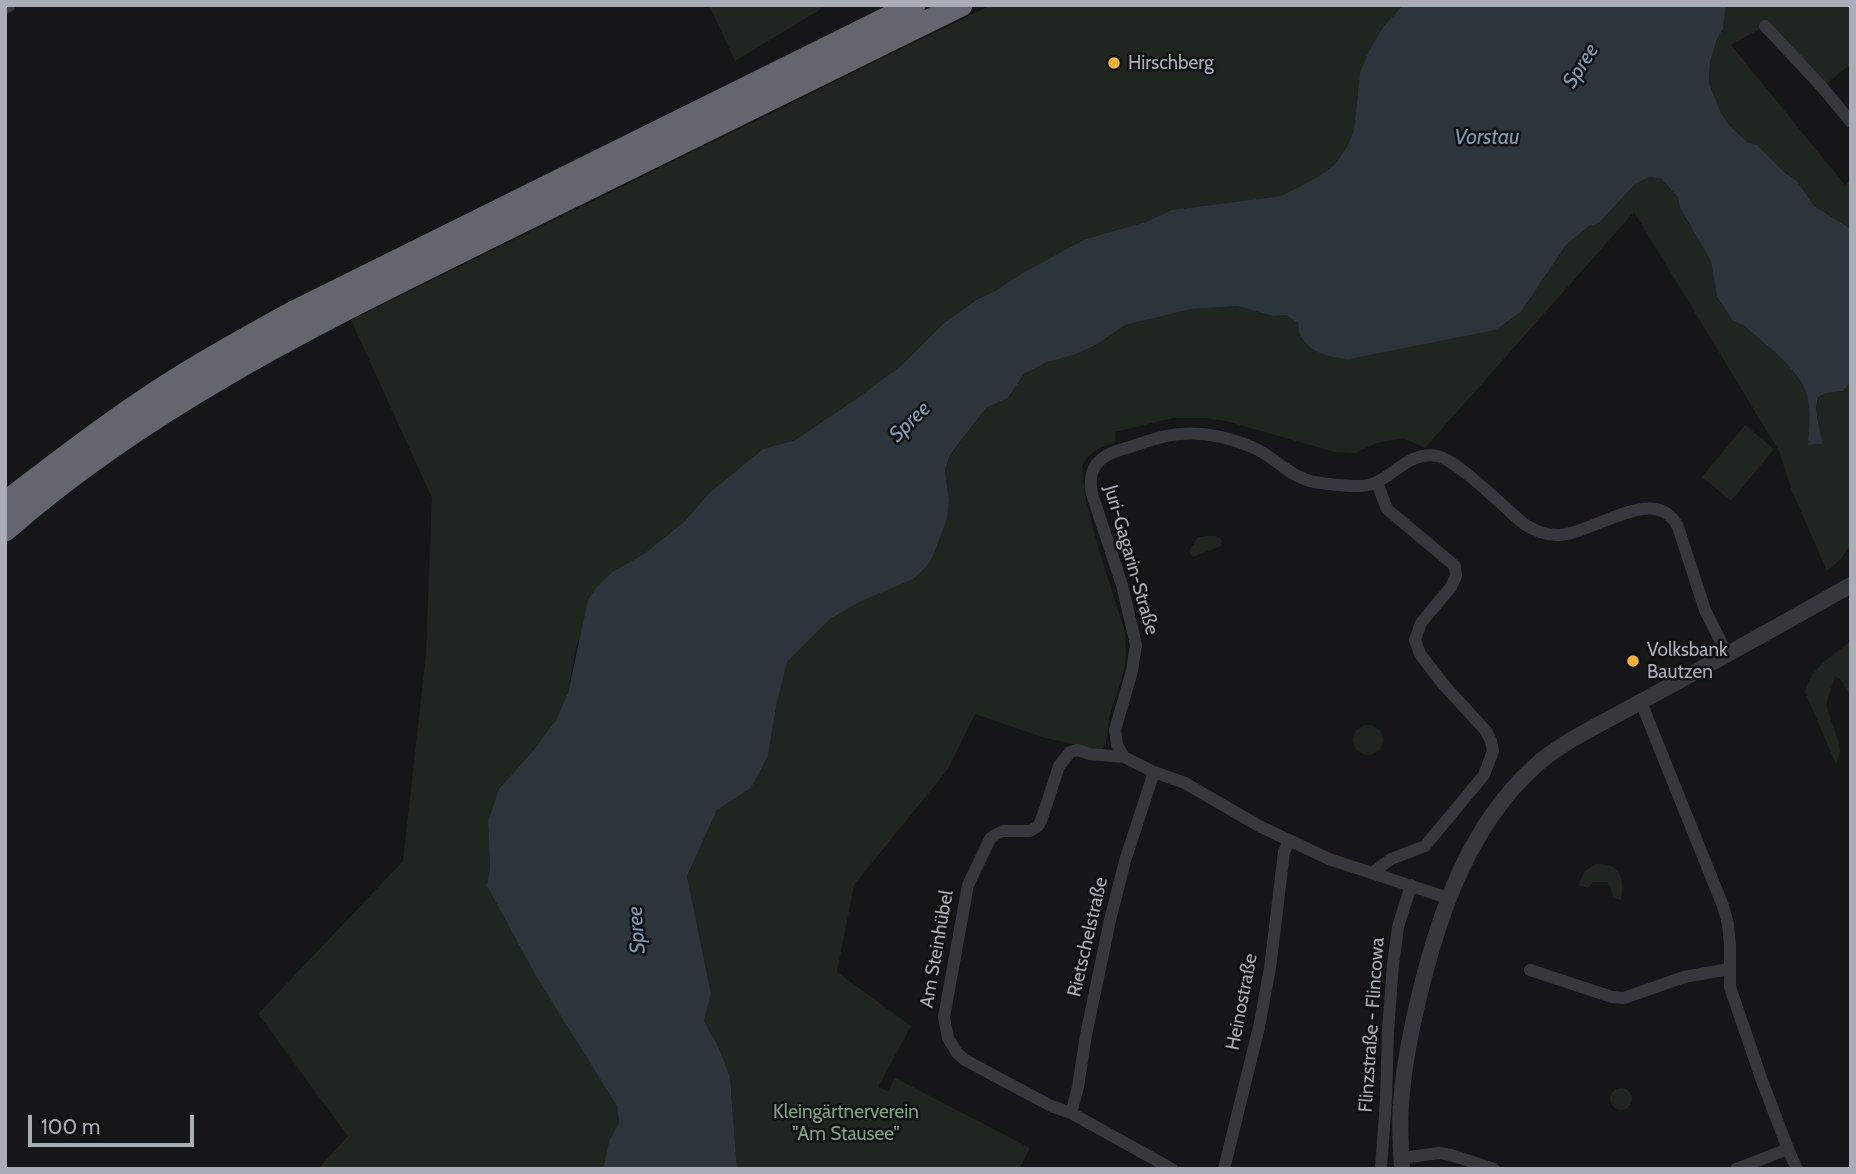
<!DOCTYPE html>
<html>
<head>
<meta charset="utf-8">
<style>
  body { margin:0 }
  #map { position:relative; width:1856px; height:1174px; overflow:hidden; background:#161618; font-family:Cabin,sans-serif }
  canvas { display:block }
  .frame { position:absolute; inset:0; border:7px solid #a8adb8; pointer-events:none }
  .scale { position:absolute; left:28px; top:1115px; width:166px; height:32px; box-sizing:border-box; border:4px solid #a8adb8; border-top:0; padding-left:9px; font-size:21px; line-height:24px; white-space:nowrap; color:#a8adb8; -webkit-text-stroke:5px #111113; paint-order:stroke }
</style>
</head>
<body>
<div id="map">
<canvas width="1856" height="1174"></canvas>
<div class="frame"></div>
<div class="scale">100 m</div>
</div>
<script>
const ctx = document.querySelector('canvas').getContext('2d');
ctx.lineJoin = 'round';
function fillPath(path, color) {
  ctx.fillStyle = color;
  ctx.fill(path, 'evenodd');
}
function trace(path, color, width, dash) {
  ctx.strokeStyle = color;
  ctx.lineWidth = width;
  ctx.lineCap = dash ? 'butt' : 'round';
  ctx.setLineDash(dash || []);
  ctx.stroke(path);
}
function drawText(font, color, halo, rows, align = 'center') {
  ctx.font = font + ' Cabin,sans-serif';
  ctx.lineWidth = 5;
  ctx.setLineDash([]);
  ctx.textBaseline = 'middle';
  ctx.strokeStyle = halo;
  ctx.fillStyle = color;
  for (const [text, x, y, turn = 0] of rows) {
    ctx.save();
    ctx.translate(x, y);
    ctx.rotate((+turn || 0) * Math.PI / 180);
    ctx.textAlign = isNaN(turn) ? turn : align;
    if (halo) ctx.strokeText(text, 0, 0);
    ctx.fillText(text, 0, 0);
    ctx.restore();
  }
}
const green = new Path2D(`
  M 709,5 L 819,5 L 821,9 L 735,61 Z
  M 991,5 L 1403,5 L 1383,27 L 1369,51 L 1360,74 L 1354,130 L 1347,147 L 1334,165 L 1316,178 L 1281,196 L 1172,210 L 1146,222 L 1085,239 L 1021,274 L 995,291 L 976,300 L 944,323 L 903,364 L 856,399 L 795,440 L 763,449 L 708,494 L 685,521 L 644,554 L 612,572 L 576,647 L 568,693 L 556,720 L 532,752 L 499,789 L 488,821 L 490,868 L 487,886 L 537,978 L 617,1106 L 619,1123 L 609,1141 L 603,1169 L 318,1169 L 348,1136 L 258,1014 L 403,861 L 426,655 L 432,498 L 351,320 Z
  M 1726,5 L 1851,5 L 1851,64 L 1822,87 L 1765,26 L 1731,45 L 1845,185 L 1851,180 L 1851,229 L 1814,206 L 1797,181 L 1784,172 L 1757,145 L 1747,142 L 1729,125 L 1721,113 L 1709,83 L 1710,62 L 1717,39 L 1723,29 Z
  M 1650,177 L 1662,179 L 1678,198 L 1680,208 L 1711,261 L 1717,297 L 1733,321 L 1743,325 C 1764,344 1798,367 1807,395 C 1811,411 1809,429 1809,445 L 1823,444 C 1821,434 1812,404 1820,397 C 1825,392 1836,392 1843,391 L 1851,382 L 1851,544 L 1841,559 L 1827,571 L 1792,491 L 1779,451 L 1634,212 L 1425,448 L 1403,438 L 1377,443 L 1355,453 L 1335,452 L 1226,421 L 1205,418 L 1173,418 L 1115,432 L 1115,442 C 1103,447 1090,450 1084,463 C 1075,485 1115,599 1124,628 C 1131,668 1118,683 1109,719 C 1107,729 1109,743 1101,750 L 1045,738 L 975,714 L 948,769 L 854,885 L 837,972 L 911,1026 L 878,1087 L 888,1091 L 895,1078 L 1030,1148 L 1019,1169 L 737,1169 L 730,1077 L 719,1048 L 704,1021 L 711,994 L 687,876 L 717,810 L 751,788 L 768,756 L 777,702 L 787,662 L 830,619 L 933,556 L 947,519 L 949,500 L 945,470 L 950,456 L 986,408 L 1008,398 L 1024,374 L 1045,363 L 1076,354 L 1096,345 L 1125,325 L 1191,309 L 1237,306 L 1273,316 L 1286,315 L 1298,323 L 1300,334 L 1521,312 L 1566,245 L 1589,226 L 1599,223 L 1635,184 Z
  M 1745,425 L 1774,449 L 1731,501 L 1702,477 Z
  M 1207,536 L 1216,536 L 1222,540 L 1221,546 L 1193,557 L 1189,551 L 1198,537 Z
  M 1849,642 L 1851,645 L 1851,697 L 1842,681 L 1835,676 L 1826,705 L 1839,743 L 1840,753 L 1836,764 L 1805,692 C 1811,667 1830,658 1849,642 Z
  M1353 740a15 15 0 1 1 30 0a15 15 0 1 1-30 0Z
  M 1596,864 C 1621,862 1625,880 1621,900 L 1613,898 L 1611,888 L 1607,882 L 1593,882 L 1588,888 L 1578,885 L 1585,871 Z
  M1610 1099a11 11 0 1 1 22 0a11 11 0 1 1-22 0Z`);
const water = new Path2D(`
  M 1403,5 L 1726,5 L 1723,29 L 1717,39 L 1710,62 L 1709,83 L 1721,113 L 1729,125 L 1747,142 L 1757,145 L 1784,172 L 1797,181 L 1814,206 L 1851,229 L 1851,382 L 1843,391 C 1836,392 1825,392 1819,397 C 1812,404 1821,434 1823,444 L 1808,445 C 1809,429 1811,411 1807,395 C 1798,367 1764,344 1743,325 L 1733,321 L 1717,297 L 1711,261 L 1680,208 L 1678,198 L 1662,179 L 1650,177 L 1635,184 L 1599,223 L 1589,226 L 1566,245 L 1521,312 L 1495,330 L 1349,359 C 1332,358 1308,353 1300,334 C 1298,331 1299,327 1298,323 L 1286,315 L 1273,316 L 1237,306 L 1191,309 L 1125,325 L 1096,345 L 1076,354 L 1045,363 L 1024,374 L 1008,398 L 986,408 L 950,455 L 945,470 L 949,500 L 947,519 L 933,556 L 925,568 L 913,579 L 859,602 L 830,619 L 787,662 L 777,702 L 768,756 L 751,788 L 717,810 L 687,876 L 711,994 L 704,1021 L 719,1048 L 730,1077 L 737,1169 L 603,1169 L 609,1141 L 619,1123 L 617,1106 L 537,978 L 487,886 L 490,868 L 488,821 L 499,789 L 532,752 L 556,720 L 568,693 L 588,600 L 596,588 L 612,572 L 644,554 L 685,521 L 708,494 L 763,449 L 795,440 L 856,399 L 903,364 L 944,323 L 976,300 L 995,291 L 1021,274 L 1085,239 L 1146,222 L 1172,210 L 1281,196 L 1316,178 L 1334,165 L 1347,147 L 1354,130 L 1360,73 L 1369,51 L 1383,27 Z`);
const minor = new Path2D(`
  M 5,8 L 10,5
  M 1765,26 L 1822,87 L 1851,122
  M 1641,702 L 1723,906 L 1728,924 L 1730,945 L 1730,987 L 1761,1078 L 1788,1149 L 1797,1169
  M 1124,757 L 1090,754 L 1077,750 L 1070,752 L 1059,766 L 1041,821 L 1038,826 L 1030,831 L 1003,831 L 995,835 L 990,839 L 968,885 L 944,1017 L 948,1038 L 957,1053 L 965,1060 L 1051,1106 L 1071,1113 L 1172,1169
  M 1372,873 L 1391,859 L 1425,846 L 1484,775 L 1493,751 L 1491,741 L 1486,731 L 1443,684 L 1420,654 L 1415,640 L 1421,623 L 1451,587 L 1456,576 L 1455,566 L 1387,509 L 1377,483
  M 1448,898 L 1329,859 L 1259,826 L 1185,783 L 1154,772 L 1124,757 L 1117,745 L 1115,730 L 1132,671 L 1136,645 L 1122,585 L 1092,494 C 1087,468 1098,456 1123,449 C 1141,444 1161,435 1180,434 C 1203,432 1230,438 1252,447 C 1272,455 1287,474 1307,480 C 1318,484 1348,486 1360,486 C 1389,486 1405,450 1437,456 C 1456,459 1506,509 1524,524 C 1535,531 1546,536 1560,535 C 1595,533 1656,482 1678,527 L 1705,610 L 1727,654
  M 1530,970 L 1612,997 L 1624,998 L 1684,977 L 1729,969
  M 1071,1113 L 1078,1087 L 1086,1035 L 1110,920 L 1125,861 L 1154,772
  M 1402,1158 L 1439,1153 L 1451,1155 L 1494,1169
  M 1224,1169 L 1259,1027 L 1270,968 L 1284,852 L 1289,841
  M 1381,1169 L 1386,1099 L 1388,1031 L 1393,964 L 1398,927 L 1411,885
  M 1736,1169 L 1788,1149`);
const tertiary = new Path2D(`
  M 1402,1169 C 1401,1148 1399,1126 1401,1105 C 1403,1070 1410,1035 1418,1001 C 1438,916 1468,827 1534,767 C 1562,741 1609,720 1642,701 C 1712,663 1782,624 1851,585`);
const motorway = new Path2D(`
  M 5,503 C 49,469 93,435 139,404 C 188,370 240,342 292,313 L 914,5
  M 5,530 C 151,402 326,318 498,233 C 652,157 807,81 961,5`);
const markers = [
  [1114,63,7,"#f2b134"],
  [1633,661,7,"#f2b134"]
];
const poiNames = [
  ["Hirschberg",1128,63],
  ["Volksbank",1647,650],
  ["Bautzen",1647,672]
];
const streetNames = [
  ["Juri-Gagarin-Straße",1131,560,74],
  ["Rietschelstraße",1088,937,-77],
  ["Am Steinhübel",937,949,-80],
  ["Heinostraße",1242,1002,-79],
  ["Flinzstraße - Flincowa",1372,1025,-86]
];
const parkNames = [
  ["Kleingärtnerverein",846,1112],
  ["\"Am Stausee\"",846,1134]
];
const waterNames = [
  ["Spree",1581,66,-58],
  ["Vorstau",1487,138],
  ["Spree",910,422,-44],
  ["Spree",637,930,-94]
];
fillPath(green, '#1e261f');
fillPath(water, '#2c353c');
trace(minor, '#37383d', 12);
trace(tertiary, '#37383d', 16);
trace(motorway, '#63666e', 23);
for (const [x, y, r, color] of markers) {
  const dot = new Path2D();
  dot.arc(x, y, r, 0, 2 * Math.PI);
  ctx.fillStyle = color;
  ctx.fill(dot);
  trace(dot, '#111113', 2.5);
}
drawText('19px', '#a8adb8', '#111113', poiNames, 'left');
drawText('19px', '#a8adb8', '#111113', streetNames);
drawText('19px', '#7fa381', '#111113', parkNames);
drawText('italic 21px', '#7f9bb3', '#111113', waterNames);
</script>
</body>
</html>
